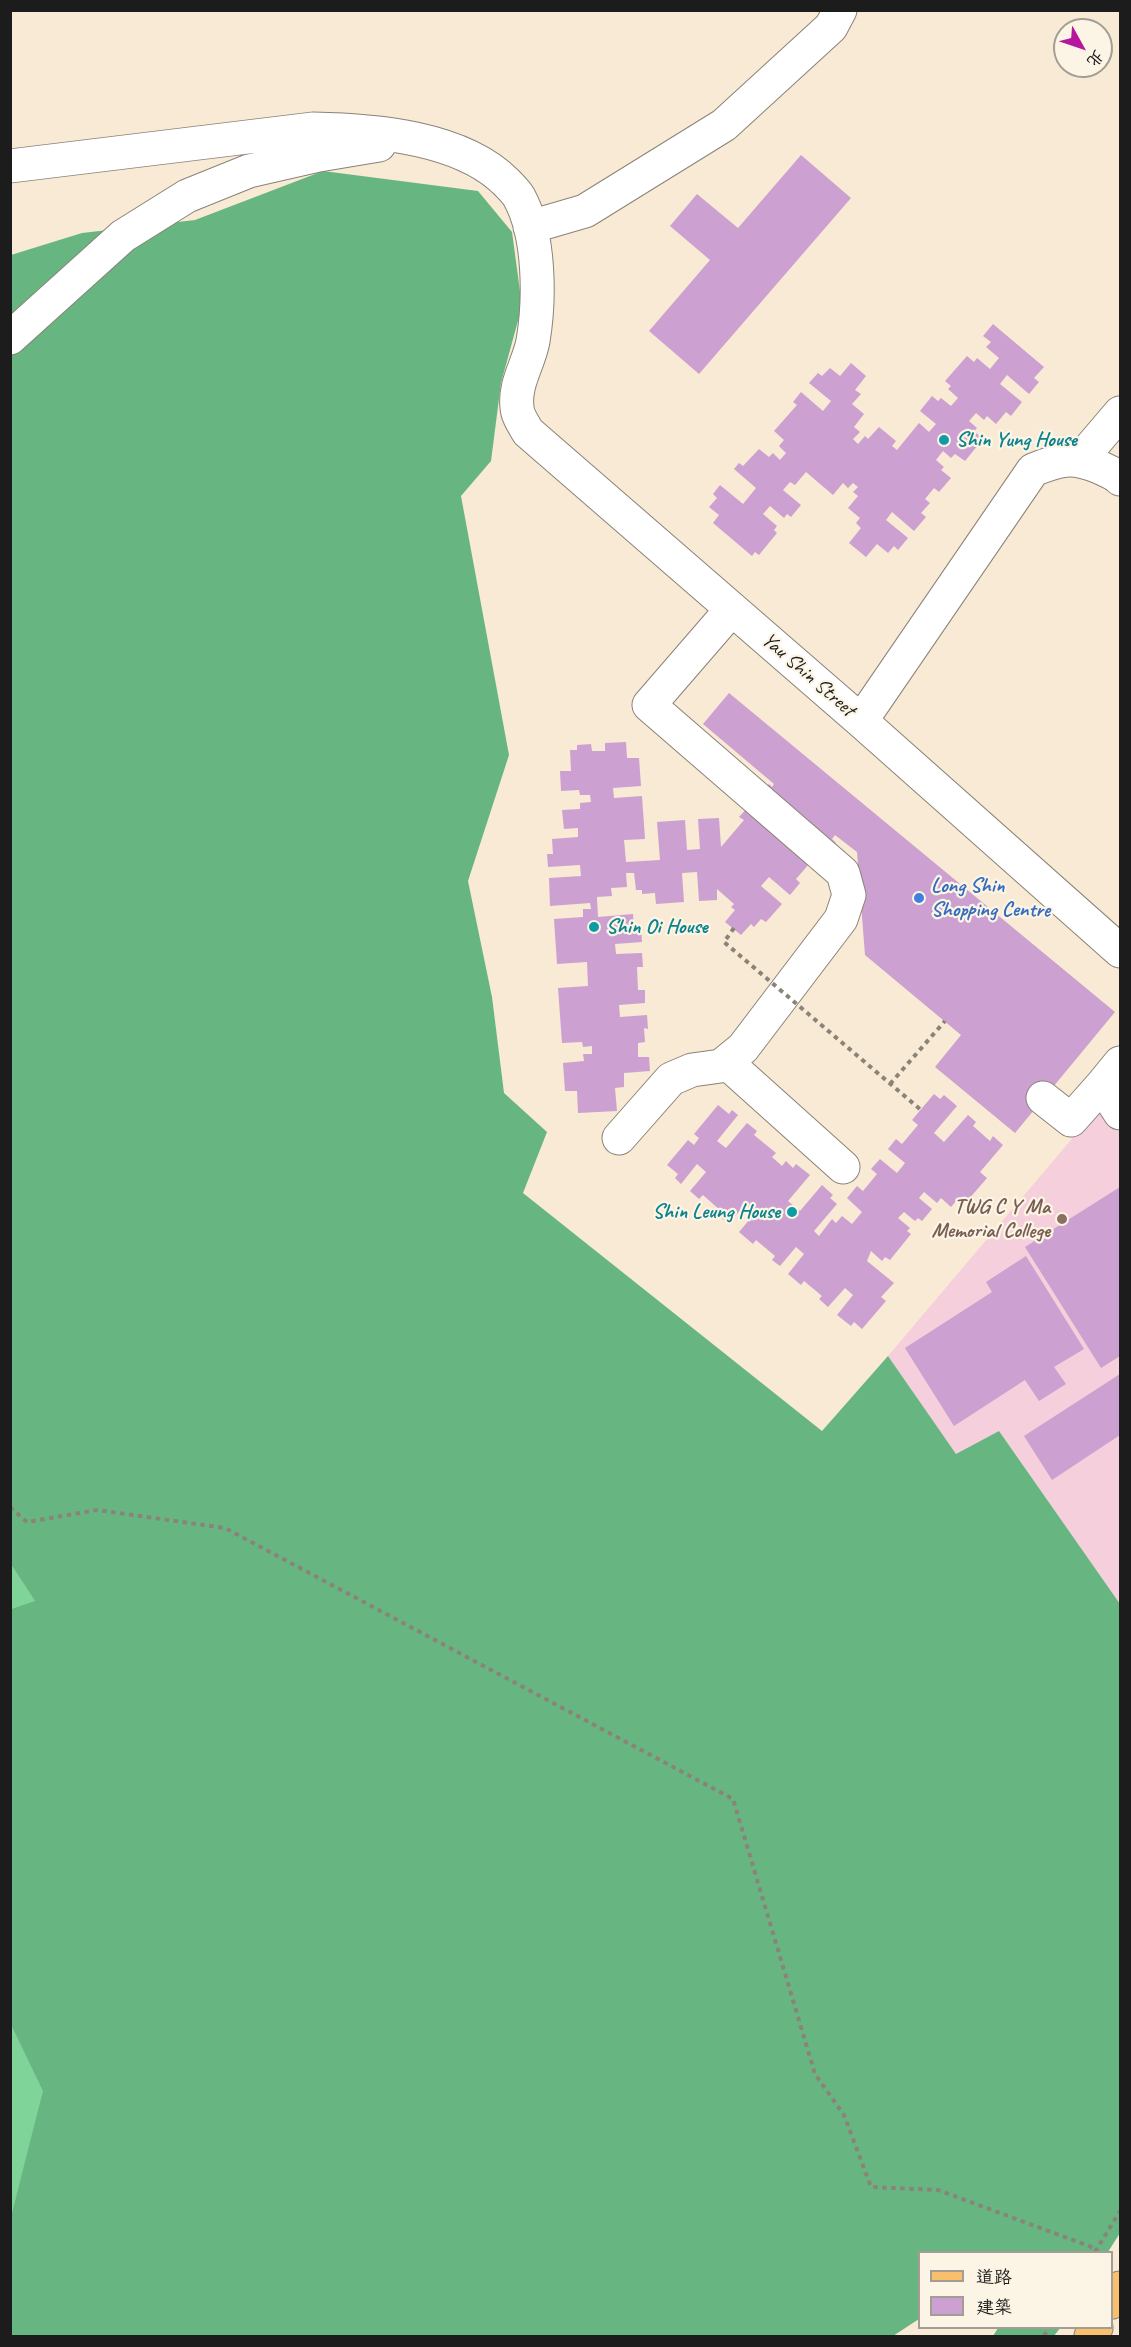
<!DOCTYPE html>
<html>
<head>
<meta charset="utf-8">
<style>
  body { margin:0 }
  #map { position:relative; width:1131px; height:2347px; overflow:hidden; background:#f8ead4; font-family:Caveat,"LXGW WenKai TC",sans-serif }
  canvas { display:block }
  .frame { position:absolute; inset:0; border:12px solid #1c1c1c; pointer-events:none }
  .legend { position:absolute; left:918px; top:2251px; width:195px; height:78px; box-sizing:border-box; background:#fcf5e5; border:2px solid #a29e95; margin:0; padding:8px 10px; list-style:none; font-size:18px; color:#1c1c1c }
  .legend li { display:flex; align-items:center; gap:12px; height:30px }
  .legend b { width:30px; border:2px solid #a29e95 }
  .north { position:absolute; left:1053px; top:18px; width:60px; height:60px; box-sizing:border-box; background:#fcf5e5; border:2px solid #a29e95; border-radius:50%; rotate:130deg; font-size:16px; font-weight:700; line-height:24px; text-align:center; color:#1c1c1c }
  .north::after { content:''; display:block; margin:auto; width:21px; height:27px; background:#b5179e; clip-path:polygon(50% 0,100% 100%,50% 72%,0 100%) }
</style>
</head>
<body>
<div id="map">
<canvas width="1131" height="2347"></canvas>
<div class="frame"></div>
<ul class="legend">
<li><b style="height:8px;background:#f8bf6c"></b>道路</li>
<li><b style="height:16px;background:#cca0d0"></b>建築</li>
</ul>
<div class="north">北</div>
</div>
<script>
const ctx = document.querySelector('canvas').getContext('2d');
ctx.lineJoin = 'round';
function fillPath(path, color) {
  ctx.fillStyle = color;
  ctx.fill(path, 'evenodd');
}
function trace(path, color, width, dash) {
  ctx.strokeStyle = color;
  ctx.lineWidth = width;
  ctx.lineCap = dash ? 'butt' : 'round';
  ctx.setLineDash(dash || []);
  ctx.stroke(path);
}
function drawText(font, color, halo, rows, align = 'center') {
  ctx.font = font + ' Caveat,sans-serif';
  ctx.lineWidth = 4.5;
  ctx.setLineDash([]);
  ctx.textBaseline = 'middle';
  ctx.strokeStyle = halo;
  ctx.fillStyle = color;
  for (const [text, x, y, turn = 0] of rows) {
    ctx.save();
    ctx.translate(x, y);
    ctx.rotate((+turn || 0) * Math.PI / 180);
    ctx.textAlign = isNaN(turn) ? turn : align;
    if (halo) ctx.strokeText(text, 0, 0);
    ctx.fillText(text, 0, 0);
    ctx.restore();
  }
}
const built = new Path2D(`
  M 1120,1082 L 1120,1604 L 999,1431 L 956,1455 L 888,1356 Z`);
const green = new Path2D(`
  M 10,1563 L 36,1602 L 11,1609 L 10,1609 Z
  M 11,2025 L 44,2091 L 11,2216 Z`);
const forest = new Path2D(`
  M 323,171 L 478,191 L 512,232 L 522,306 L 501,383 L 491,461 L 461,496 L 509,755 L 468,881 L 492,997 L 504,1093 L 547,1132 L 523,1193 L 822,1431 L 888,1356 L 956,1454 L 999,1431 L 1120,1604 L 1120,2233 L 1108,2252 L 920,2252 L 919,2319 L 893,2336 L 11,2336 L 11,2216 L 43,2091 L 11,2025 L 11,1609 L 35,1601 L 10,1563 L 11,255 L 82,233 L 195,220 Z
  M 998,2328 L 1060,2328 L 1054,2336 L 993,2336 Z`);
const building = new Path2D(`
  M 801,155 L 851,198 L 699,374 L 649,331 L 710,260 L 670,226 L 697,194 L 738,228 Z
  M 993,324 L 1044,367 L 1034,378 L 1039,382 L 1029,394 L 1007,375 L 1000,384 L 1022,402 L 1011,416 L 1006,412 L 996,424 L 987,416 L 984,420 L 976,413 L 969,421 L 977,428 L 974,431 L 983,439 L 965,461 L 955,454 L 951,458 L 943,451 L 936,460 L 944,467 L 941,470 L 951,478 L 939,492 L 934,488 L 925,499 L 930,503 L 921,513 L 926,517 L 914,531 L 892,512 L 886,520 L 908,538 L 898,550 L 894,546 L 888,553 L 877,544 L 866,557 L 849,543 L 861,528 L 856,523 L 860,518 L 848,508 L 858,496 L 853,492 L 858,487 L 853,483 L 848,488 L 843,483 L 833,495 L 806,472 L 795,485 L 790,482 L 783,490 L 801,505 L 791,517 L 787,514 L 784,518 L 770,506 L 763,514 L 777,526 L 774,530 L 777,533 L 759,555 L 755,552 L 752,556 L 713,523 L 719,515 L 709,507 L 717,498 L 713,494 L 720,485 L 743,504 L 756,488 L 734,469 L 739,463 L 743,466 L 759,449 L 769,457 L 773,453 L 780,460 L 786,453 L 779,446 L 784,440 L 774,431 L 797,405 L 793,402 L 801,392 L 823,411 L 831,401 L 809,383 L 818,373 L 822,376 L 830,368 L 840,376 L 851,363 L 866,376 L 855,390 L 861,394 L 852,404 L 864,414 L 854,427 L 860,432 L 853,439 L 858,444 L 865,436 L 868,439 L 879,427 L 896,441 L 892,446 L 897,450 L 919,423 L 929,432 L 936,424 L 920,411 L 932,396 L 938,401 L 941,398 L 951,406 L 958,398 L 948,389 L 951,386 L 945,381 L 967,356 L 974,362 L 977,358 L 990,369 L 999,358 L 986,347 L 991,342 L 983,336 Z
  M 729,693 L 1115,1012 L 1015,1133 L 935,1067 L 961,1035 L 865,955 L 857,852 L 835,835 L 832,839 L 836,843 L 827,852 L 809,864 L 796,879 L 800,883 L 790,895 L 769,877 L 761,886 L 782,904 L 766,922 L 761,919 L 754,927 L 751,924 L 741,935 L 725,922 L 735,910 L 731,907 L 734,904 L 717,889 L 717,900 L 699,901 L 697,872 L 682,873 L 684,902 L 656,904 L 655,893 L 642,894 L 642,890 L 636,890 L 634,873 L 626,873 L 627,887 L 611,888 L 612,896 L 597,897 L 598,917 L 633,914 L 634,928 L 641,927 L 642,942 L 615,944 L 616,954 L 642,953 L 643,967 L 637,967 L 638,990 L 645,990 L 645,1003 L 619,1005 L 620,1017 L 647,1015 L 648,1029 L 644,1028 L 645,1042 L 638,1043 L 638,1057 L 649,1057 L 650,1071 L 624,1073 L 624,1087 L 615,1088 L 617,1111 L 578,1113 L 577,1091 L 565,1091 L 563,1063 L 584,1061 L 583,1054 L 592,1054 L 592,1046 L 583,1047 L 582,1042 L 562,1043 L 558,988 L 588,986 L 587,962 L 557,964 L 554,919 L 583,917 L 583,909 L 591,909 L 590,903 L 550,906 L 549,878 L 581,876 L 580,865 L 548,867 L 547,854 L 553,854 L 552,839 L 578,837 L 578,828 L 564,829 L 562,810 L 580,809 L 580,803 L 591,802 L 590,795 L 580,795 L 579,790 L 561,791 L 560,771 L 571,771 L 570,750 L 577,750 L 577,745 L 591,744 L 592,751 L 605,751 L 605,743 L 626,742 L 627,758 L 639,758 L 641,786 L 613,788 L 614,798 L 642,796 L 645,839 L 624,840 L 626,862 L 660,860 L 657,822 L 685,820 L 687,850 L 700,849 L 698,819 L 719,818 L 721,847 L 744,820 L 739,817 L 769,784 L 772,787 L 774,784 L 703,724 Z
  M 934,1094 L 940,1099 L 944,1095 L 957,1106 L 934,1133 L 944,1142 L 968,1115 L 976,1122 L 973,1126 L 990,1141 L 993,1136 L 1003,1145 L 980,1172 L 987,1178 L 962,1207 L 956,1201 L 951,1207 L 941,1198 L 937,1203 L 924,1192 L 919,1198 L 932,1209 L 922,1221 L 918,1218 L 915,1221 L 904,1212 L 898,1218 L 910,1228 L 907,1231 L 911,1234 L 890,1260 L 885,1257 L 882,1261 L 871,1251 L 867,1261 L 894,1283 L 881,1297 L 886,1301 L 862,1329 L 854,1322 L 851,1326 L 837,1315 L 853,1295 L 845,1288 L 828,1307 L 819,1299 L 822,1296 L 804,1281 L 801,1285 L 788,1274 L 804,1254 L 796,1247 L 780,1266 L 772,1260 L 775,1256 L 756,1240 L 753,1244 L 739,1232 L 755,1213 L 745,1204 L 729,1224 L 718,1215 L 721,1211 L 703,1195 L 699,1199 L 690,1191 L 706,1172 L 697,1164 L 681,1184 L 675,1178 L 678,1174 L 667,1165 L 688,1140 L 694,1145 L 699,1138 L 694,1134 L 718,1105 L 729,1114 L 732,1110 L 738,1115 L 717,1141 L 726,1148 L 747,1123 L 757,1131 L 754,1135 L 776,1153 L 772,1157 L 782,1166 L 786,1161 L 793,1168 L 796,1164 L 810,1175 L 788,1201 L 800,1211 L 822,1185 L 833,1195 L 830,1198 L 837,1204 L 814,1231 L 819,1236 L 832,1219 L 836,1223 L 842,1216 L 852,1224 L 862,1212 L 847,1198 L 857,1186 L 863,1191 L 877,1174 L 871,1169 L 880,1159 L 897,1173 L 905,1163 L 888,1149 L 896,1139 L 902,1144 L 918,1125 L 912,1120 Z
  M 1120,1187 L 1120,1356 L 1101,1368 L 1025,1247 Z
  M 1026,1256 L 1084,1349 L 1054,1367 L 1066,1384 L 1039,1401 L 1025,1380 L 954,1426 L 905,1348 L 992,1292 L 986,1282 Z
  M 1120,1374 L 1120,1435 L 1052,1480 L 1024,1436 Z`);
const path = new Path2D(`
  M 890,1084 L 945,1021
  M 10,1507 L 27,1522 L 97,1510 L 225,1528 L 733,1799 L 815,2074 L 844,2115 L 871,2187 L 938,2190 L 1097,2249
  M 1095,2252 L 1120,2211
  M 1044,2336 L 1049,2328`);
const minor = new Path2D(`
  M 10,166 L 313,129 C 374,130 462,137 507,183 C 511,187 516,192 519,197 C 540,235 540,299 533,341 C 529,363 514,384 517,407 C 517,415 524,425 528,432 L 861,721 L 1120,951
  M 530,227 L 585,211 L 724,125 L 831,27 L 840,10
  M 10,338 L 123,236 L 187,196 L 249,171 L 319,155 L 379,145
  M 1080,460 L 1120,413
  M 861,721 L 1033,470 C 1060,459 1072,456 1099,467 C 1107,471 1114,473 1120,479
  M 726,1062 L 843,1167
  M 1120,1063 L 1102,1085 L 1120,1113
  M 1043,1098 L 1071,1120 L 1102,1085
  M 619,1138 L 671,1079 L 692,1070 L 721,1066 L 743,1048 L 841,919 L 849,895 L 843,873 L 649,705 L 732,609`);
const major = new Path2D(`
  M 1112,2302 L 1120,2288
  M 1091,2336 L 1096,2328`);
const pathBridge = new Path2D(`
  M 734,928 L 724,942 L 921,1110`);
const markers = [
  [944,440,6,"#0f9aa8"],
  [919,898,6,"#3f7fe0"],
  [594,927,6,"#0f9aa8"],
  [792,1212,6,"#0f9aa8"],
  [1062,1219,6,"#8d6e63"]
];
const cultureNames = [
  ["Shin Yung House",956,440],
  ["Shin Oi House",606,927],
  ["Shin Leung House",780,1212,"right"]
];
const streetNames = [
  ["Yau Shin Street",808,675,41]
];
const shopNames = [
  ["Long Shin",931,886],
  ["Shopping Centre",931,910]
];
const educationNames = [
  ["TWG C Y Ma",1050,1207],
  ["Memorial College",1050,1231]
];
fillPath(built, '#f5cfdb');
fillPath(green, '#7fd599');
fillPath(forest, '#67b681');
fillPath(building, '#cca0d0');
trace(minor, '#8a8378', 35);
trace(major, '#8a8378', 35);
trace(path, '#8a8378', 4, [4.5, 4.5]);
trace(minor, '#fff', 33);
trace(major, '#f8bf6c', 33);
trace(pathBridge, '#8a8378', 4, [4.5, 4.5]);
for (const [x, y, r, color] of markers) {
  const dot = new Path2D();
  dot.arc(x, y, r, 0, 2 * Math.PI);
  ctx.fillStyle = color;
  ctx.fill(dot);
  trace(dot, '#fcf5e5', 2);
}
drawText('bold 21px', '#0d838f', '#fcf5e5', cultureNames, 'left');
drawText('21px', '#1c1c1c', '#fcf5e5', streetNames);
drawText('bold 21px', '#366cbe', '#fcf5e5', shopNames, 'left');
drawText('bold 21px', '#785e54', '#fcf5e5', educationNames, 'right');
</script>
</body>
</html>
